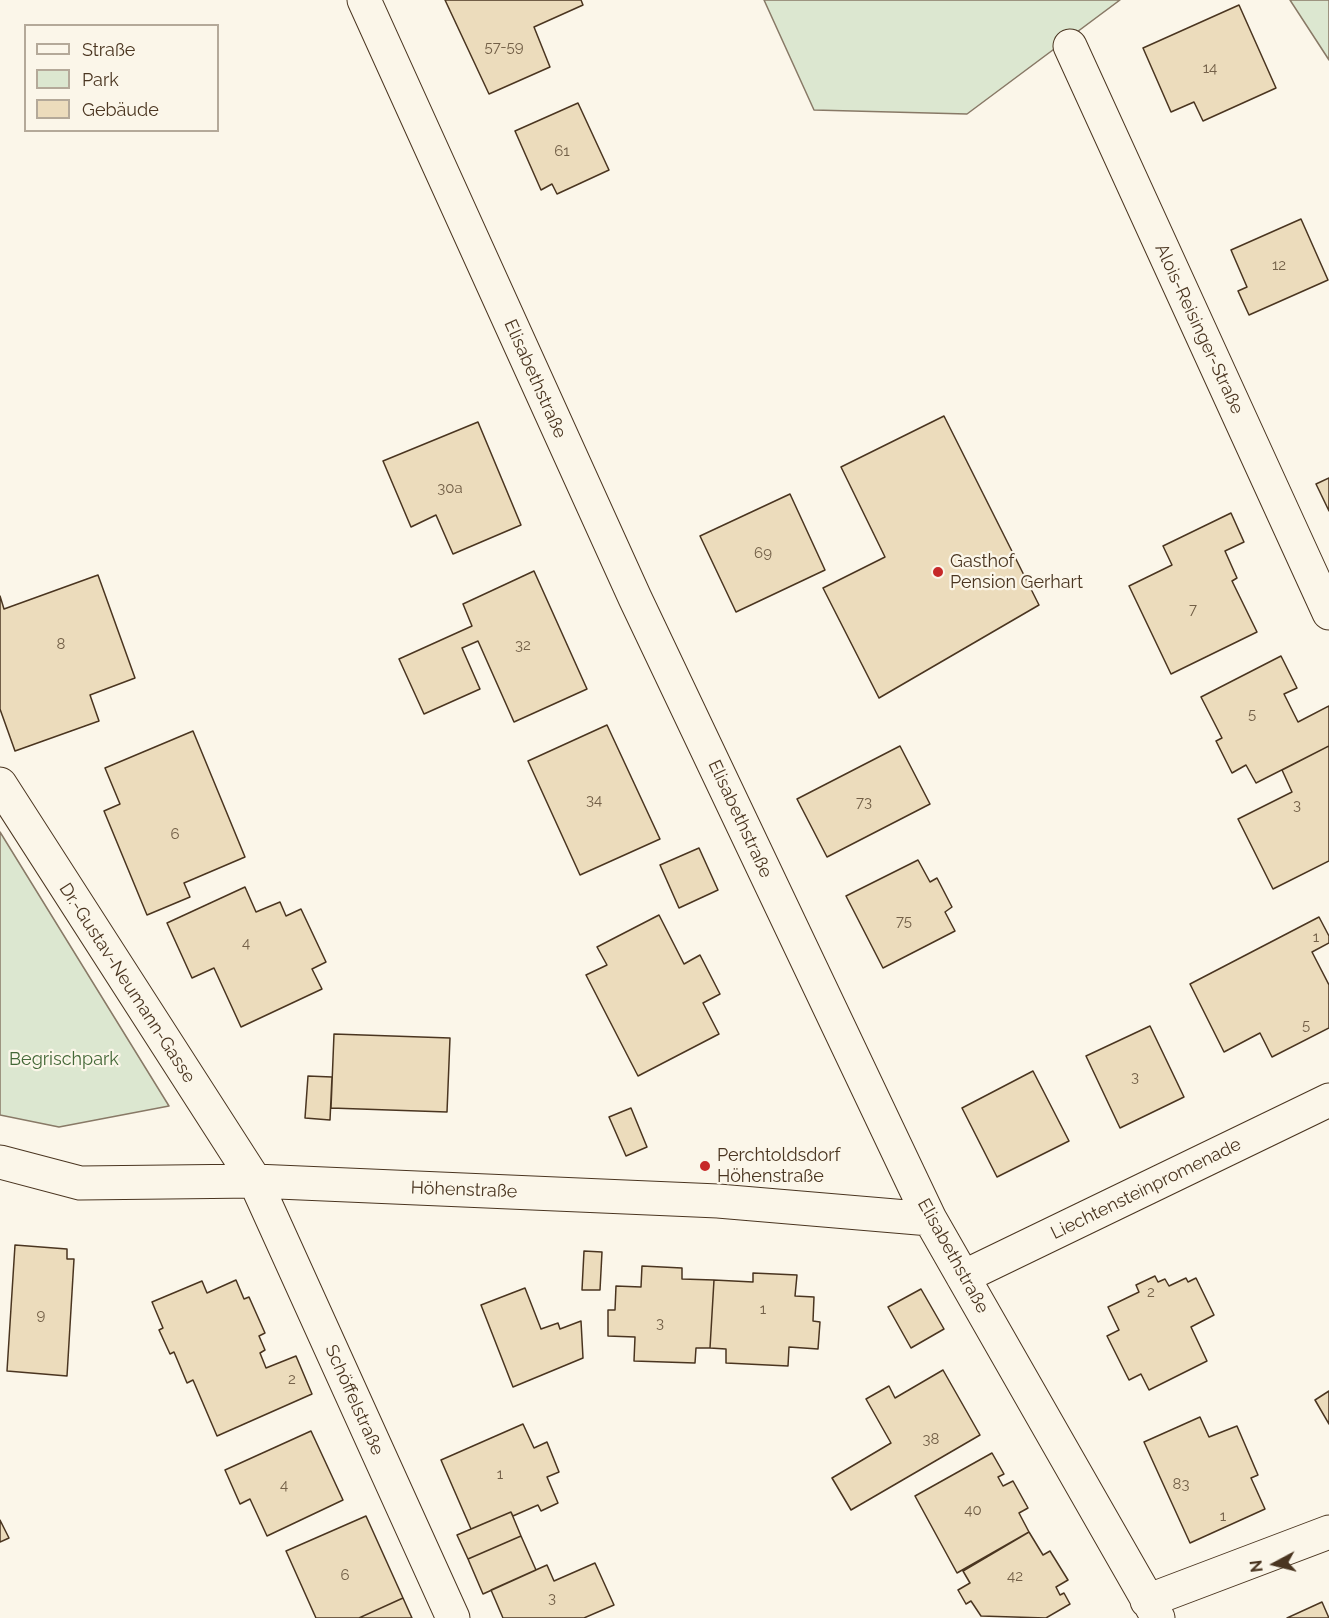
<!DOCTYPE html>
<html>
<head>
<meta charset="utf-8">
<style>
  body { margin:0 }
  #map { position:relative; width:1329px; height:1618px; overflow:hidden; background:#fbf6e9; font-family:Raleway,sans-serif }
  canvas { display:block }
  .legend { position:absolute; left:24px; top:24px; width:195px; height:108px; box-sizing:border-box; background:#fbf6e9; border:2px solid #b4a999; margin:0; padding:8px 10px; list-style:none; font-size:18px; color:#4a3520 }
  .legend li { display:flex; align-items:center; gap:12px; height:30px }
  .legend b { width:30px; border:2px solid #b4a999 }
  .north { position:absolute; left:1245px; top:1534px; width:60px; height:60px; -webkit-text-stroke:4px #fbf6e9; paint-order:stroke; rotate:263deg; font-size:16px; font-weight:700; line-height:24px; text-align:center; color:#4a3520 }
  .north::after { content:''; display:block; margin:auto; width:21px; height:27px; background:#4a3520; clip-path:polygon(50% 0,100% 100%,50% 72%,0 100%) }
</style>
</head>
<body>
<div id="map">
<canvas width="1329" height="1618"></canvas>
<ul class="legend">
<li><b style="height:8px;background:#fbf6e9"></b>Straße</li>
<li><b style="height:16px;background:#dce7d0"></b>Park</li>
<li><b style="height:16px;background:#ecdcbc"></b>Gebäude</li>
</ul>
<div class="north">N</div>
</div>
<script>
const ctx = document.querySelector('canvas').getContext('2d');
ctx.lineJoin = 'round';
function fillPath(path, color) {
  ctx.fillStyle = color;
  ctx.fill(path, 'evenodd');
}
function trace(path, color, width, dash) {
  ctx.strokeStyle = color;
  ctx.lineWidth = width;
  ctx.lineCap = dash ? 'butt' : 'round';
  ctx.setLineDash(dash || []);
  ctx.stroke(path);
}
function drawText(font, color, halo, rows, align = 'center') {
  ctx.font = font + ' Raleway,sans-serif';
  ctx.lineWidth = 4.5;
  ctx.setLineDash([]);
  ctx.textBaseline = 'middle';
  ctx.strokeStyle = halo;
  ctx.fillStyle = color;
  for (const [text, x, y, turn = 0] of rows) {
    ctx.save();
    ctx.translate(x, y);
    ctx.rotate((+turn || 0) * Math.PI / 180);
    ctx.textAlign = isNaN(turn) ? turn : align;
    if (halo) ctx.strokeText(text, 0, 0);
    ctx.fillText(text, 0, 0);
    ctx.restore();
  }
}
const green = new Path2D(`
  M 764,0 L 1120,0 L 967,114 L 814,110 Z
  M 1290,0 L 1329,0 L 1329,60 Z
  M 0,832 L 169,1106 L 59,1127 L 0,1115 Z`);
const building = new Path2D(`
  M 445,0 L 581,0 L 583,5 L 534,27 L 550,67 L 489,94 Z
  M 1239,5 L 1276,88 L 1203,121 L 1194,102 L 1171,112 L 1143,48 Z
  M 578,103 L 609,170 L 557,194 L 552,184 L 541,190 L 515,131 Z
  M 1301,219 L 1328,280 L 1249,315 L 1238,291 L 1247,287 L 1231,250 Z
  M 944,416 L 1039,605 L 879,698 L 823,588 L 885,557 L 841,467 Z
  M 478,422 L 521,525 L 453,554 L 436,515 L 411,527 L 383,461 Z
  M 1329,478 L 1329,511 L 1316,484 Z
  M 790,494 L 825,570 L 736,612 L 700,536 Z
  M 1231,513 L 1244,542 L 1225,551 L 1237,578 L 1232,581 L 1257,632 L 1171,674 L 1129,586 L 1172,565 L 1163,546 Z
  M 534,571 L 587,689 L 514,722 L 478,641 L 462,648 L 480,689 L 424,714 L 399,659 L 472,626 L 463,604 Z
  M 98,575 L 135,678 L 90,695 L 99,721 L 15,751 L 0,709 L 0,596 L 4,609 Z
  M 1281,656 L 1297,688 L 1284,694 L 1298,722 L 1329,706 L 1329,746 L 1256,783 L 1246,765 L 1232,773 L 1216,741 L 1222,738 L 1201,697 Z
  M 607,725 L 660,839 L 580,875 L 528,761 Z
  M 193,731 L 245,857 L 184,883 L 190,897 L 147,915 L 104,811 L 120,804 L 105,768 Z
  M 900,746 L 930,804 L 827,857 L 797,799 Z
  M 1329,746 L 1329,861 L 1273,889 L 1238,819 L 1292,792 L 1282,770 Z
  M 699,848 L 718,890 L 679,908 L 660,865 Z
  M 918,860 L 930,882 L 937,878 L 952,907 L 945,912 L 955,931 L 883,968 L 846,896 Z
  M 245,887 L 256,912 L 280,902 L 286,916 L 301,909 L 326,962 L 312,969 L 322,989 L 241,1027 L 214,968 L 192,978 L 167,923 Z
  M 659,915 L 684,964 L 700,955 L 720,994 L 703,1003 L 719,1034 L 638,1076 L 586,975 L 607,965 L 597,947 Z
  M 1319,917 L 1329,936 L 1329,943 L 1312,952 L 1329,985 L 1329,1028 L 1272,1057 L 1260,1033 L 1224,1052 L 1190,984 Z
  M 1150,1026 L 1184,1097 L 1120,1128 L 1086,1056 Z
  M 334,1034 L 450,1038 L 447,1112 L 331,1108 Z
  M 1033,1071 L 1069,1141 L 997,1177 L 962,1108 Z
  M 308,1076 L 332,1077 L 330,1120 L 305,1118 Z
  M 631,1108 L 647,1147 L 626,1156 L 609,1117 Z
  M 15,1245 L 67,1249 L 67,1259 L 74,1259 L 67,1376 L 7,1371 Z
  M 584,1251 L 602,1252 L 600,1290 L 582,1290 Z
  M 642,1266 L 682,1268 L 682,1279 L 714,1280 L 710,1348 L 696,1348 L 695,1363 L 634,1361 L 635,1337 L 608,1336 L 608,1310 L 615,1310 L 616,1286 L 641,1287 Z
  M 753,1273 L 797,1275 L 795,1296 L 814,1297 L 813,1321 L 820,1322 L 818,1349 L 789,1347 L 788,1366 L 726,1363 L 726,1349 L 710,1348 L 714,1280 L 753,1282 Z
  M 1155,1276 L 1158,1282 L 1165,1279 L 1169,1286 L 1186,1278 L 1188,1282 L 1196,1278 L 1214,1315 L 1191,1327 L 1207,1361 L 1149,1390 L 1141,1374 L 1129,1380 L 1107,1336 L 1119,1330 L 1108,1307 L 1139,1292 L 1136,1285 Z
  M 236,1280 L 244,1299 L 249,1297 L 265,1333 L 259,1336 L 265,1350 L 260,1353 L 266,1368 L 296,1356 L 312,1394 L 217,1436 L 193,1380 L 187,1383 L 174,1352 L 170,1354 L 159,1330 L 163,1328 L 152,1302 L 202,1281 L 207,1293 Z
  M 525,1288 L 541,1329 L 558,1323 L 560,1329 L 581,1321 L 583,1358 L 513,1387 L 481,1305 Z
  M 921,1289 L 944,1329 L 911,1348 L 888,1307 Z
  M 943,1370 L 980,1435 L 851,1510 L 832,1478 L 891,1443 L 866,1399 L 889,1386 L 895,1398 Z
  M 1329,1391 L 1329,1424 L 1315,1400 Z
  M 1200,1417 L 1209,1437 L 1237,1426 L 1258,1475 L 1251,1478 L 1265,1509 L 1190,1543 L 1144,1442 Z
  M 523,1424 L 534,1448 L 547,1442 L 559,1472 L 547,1477 L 558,1503 L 541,1511 L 538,1505 L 513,1516 L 511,1512 L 471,1529 L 441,1460 Z
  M 311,1431 L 343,1500 L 267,1536 L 250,1499 L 240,1504 L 225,1470 Z
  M 992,1453 L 1004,1474 L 998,1477 L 1003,1486 L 1013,1481 L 1028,1508 L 1019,1513 L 1029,1532 L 957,1573 L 915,1496 Z
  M 511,1512 L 521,1536 L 468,1559 L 457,1535 Z
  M 366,1516 L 403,1598 L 359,1618 L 316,1618 L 286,1551 Z
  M 0,1520 L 9,1538 L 0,1542 Z
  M 1029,1532 L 1043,1555 L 1050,1551 L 1068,1580 L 1056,1587 L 1060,1595 L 1064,1593 L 1070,1604 L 1046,1618 L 981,1616 L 971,1601 L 966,1604 L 958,1590 L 970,1583 L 963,1571 Z
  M 521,1536 L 536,1570 L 483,1594 L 468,1559 Z
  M 595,1563 L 614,1605 L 584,1618 L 503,1618 L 491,1590 L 547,1565 L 554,1581 Z
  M 403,1598 L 412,1618 L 359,1618 Z
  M 1322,1602 L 1329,1618 L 1287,1618 Z`);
const minor = new Path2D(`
  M 364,0 L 635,598 L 930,1219 L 1158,1618
  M 1070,46 L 1329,613
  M 0,784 L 255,1181 L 453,1618
  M 0,1162 L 80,1183 L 255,1181 L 718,1201 L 930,1219
  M 963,1277 L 1329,1100
  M 1147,1601 L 1329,1532`);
const markers = [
  [938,572,6,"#c62828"],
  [705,1166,6,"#c62828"]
];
const numberNames = [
  ["57-59",504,47],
  ["14",1210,68],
  ["61",562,151],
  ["12",1279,265],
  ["30a",450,488],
  ["69",763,553],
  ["7",1193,609],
  ["8",61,644],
  ["32",523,645],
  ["5",1252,714],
  ["34",594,800],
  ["73",864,802],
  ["3",1297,805],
  ["6",175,834],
  ["75",904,921],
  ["1",1316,937],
  ["4",246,943],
  ["5",1306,1025],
  ["3",1135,1077],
  ["2",1151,1292],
  ["1",763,1309],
  ["9",41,1315],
  ["3",660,1323],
  ["2",292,1379],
  ["38",931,1439],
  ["1",500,1474],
  ["83",1181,1484],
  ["4",284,1485],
  ["40",973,1510],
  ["1",1223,1516],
  ["6",345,1575],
  ["42",1015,1576],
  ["3",552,1598]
];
const streetNames = [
  ["Alois-Reisinger-Straße",1199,329,65],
  ["Elisabethstraße",535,379,66],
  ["Elisabethstraße",740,819,65],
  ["Dr.-Gustav-Neumann-Gasse",127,983,57],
  ["Liechtensteinpromenade",1146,1189,-26],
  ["Höhenstraße",464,1190,2],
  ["Elisabethstraße",953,1256,61],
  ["Schöffelstraße",354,1400,66]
];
const poiNames = [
  ["Gasthof",950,562],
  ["Pension Gerhart",950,583],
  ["Perchtoldsdorf",717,1156],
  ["Höhenstraße",717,1177]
];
const parkNames = [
  ["Begrischpark",64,1060]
];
fillPath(green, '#dce7d0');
trace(green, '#887966', 1.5);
fillPath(building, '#ecdcbc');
trace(building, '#4a3520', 1.5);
trace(minor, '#4a3520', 35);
trace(minor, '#fbf6e9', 33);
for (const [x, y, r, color] of markers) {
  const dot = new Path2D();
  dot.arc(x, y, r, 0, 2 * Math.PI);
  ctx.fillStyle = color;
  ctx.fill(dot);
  trace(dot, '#fbf6e9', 2);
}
drawText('15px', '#725f47', null, numberNames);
drawText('18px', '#4a3520', '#fbf6e9', streetNames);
drawText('18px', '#4a3520', '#fbf6e9', poiNames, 'left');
drawText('18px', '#436837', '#fbf6e9', parkNames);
</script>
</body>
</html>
